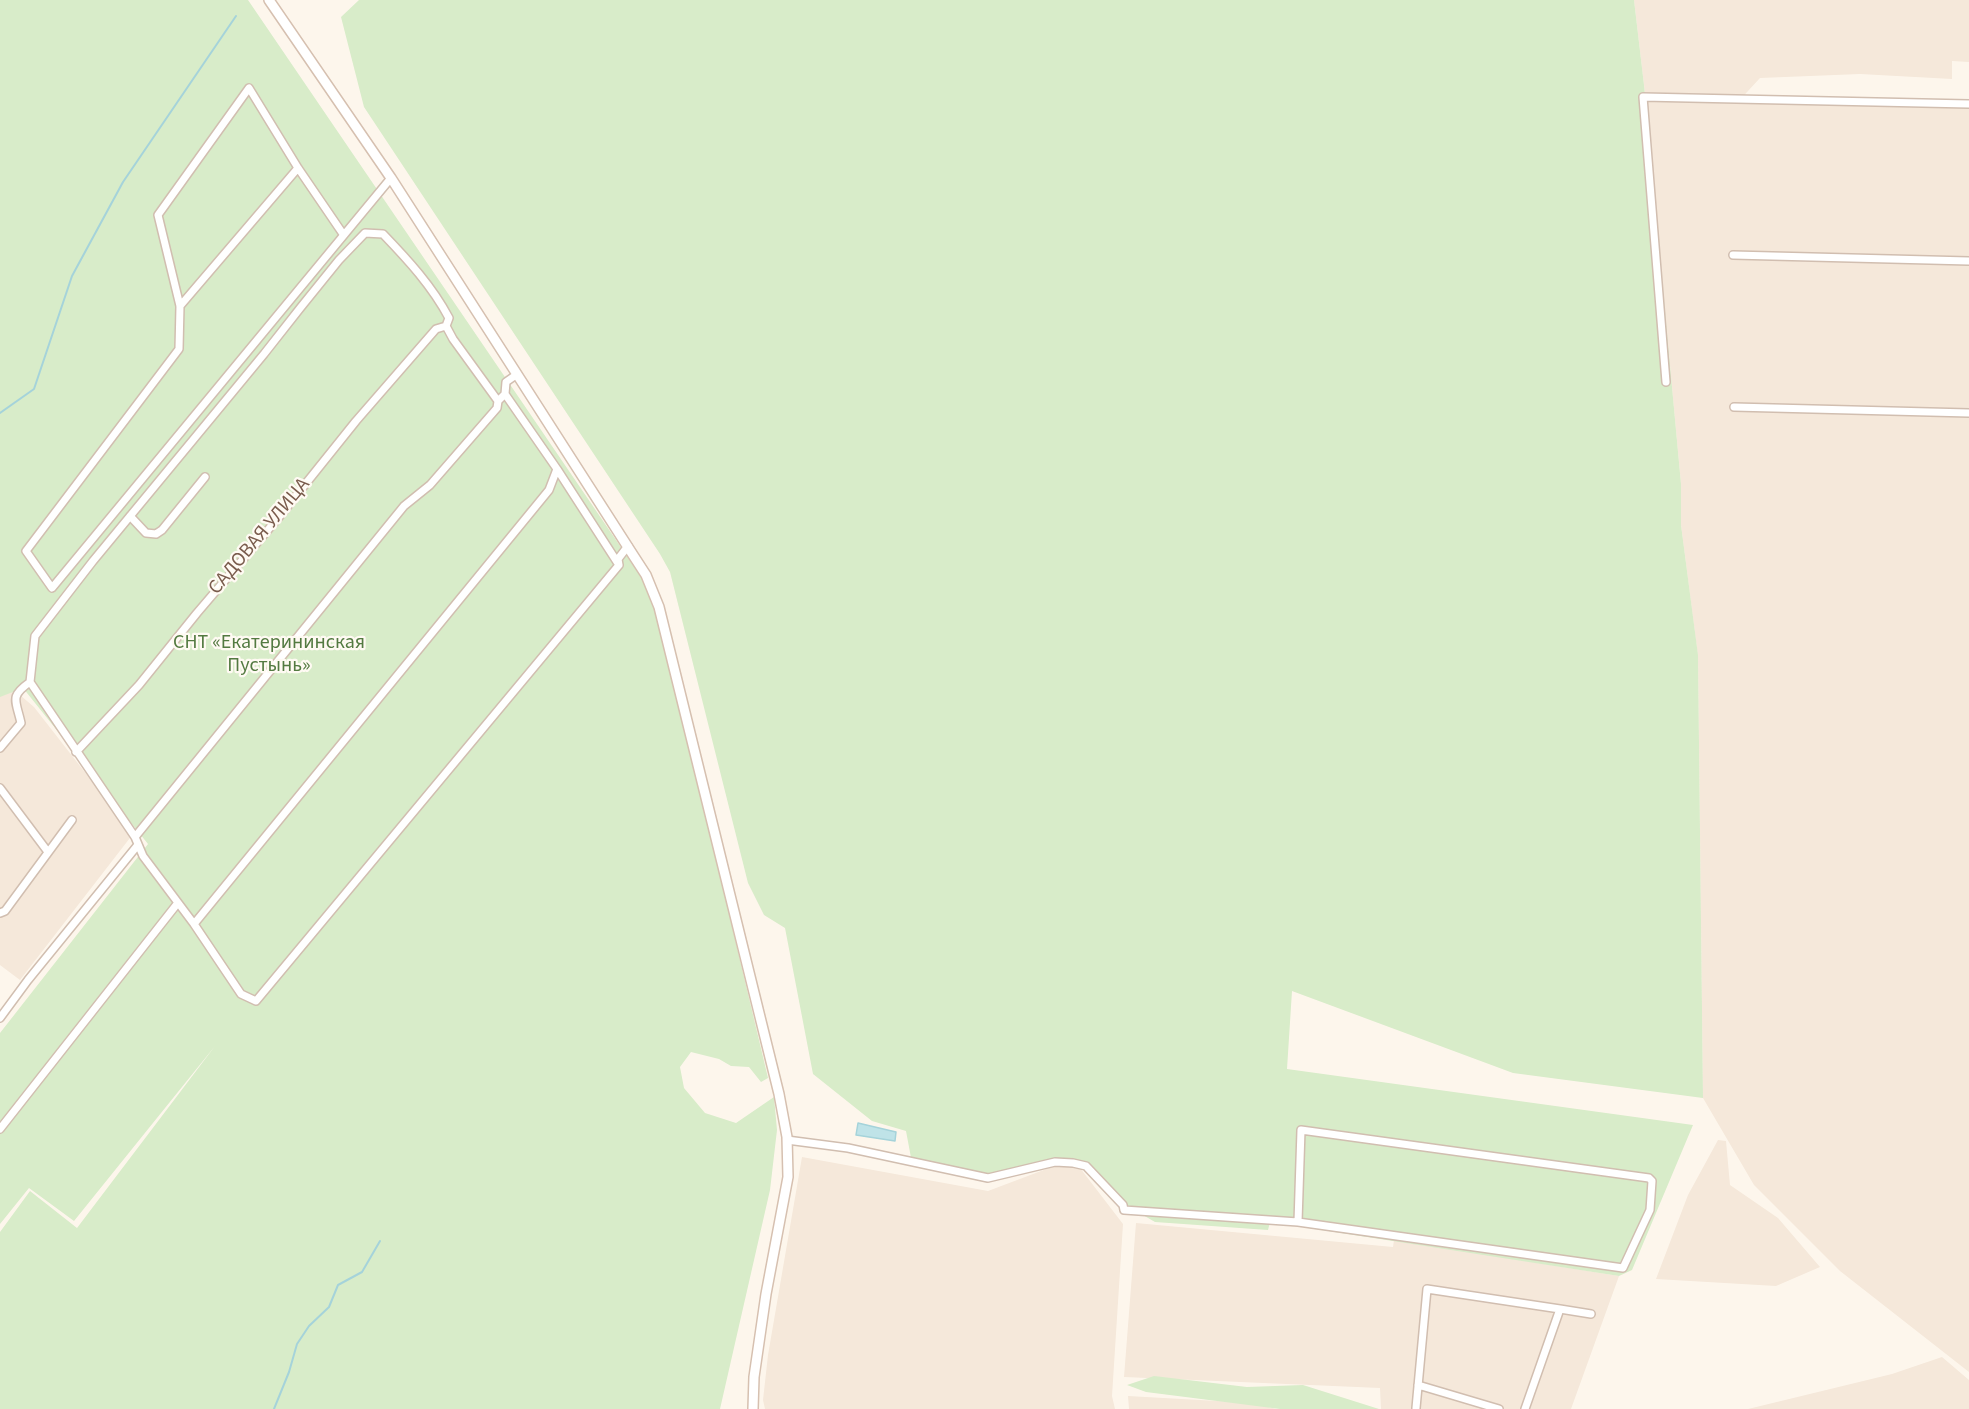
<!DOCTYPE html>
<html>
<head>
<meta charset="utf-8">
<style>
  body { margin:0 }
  canvas { display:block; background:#fdf6ec }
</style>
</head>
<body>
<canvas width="1969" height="1409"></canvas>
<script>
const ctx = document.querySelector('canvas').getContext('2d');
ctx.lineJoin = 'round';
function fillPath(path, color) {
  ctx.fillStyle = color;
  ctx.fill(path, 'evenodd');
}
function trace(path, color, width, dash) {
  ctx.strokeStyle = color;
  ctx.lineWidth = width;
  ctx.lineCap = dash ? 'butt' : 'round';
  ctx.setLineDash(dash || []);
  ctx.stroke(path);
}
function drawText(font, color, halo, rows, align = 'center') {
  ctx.font = font + ' "Source Sans 3",sans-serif';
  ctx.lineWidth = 4.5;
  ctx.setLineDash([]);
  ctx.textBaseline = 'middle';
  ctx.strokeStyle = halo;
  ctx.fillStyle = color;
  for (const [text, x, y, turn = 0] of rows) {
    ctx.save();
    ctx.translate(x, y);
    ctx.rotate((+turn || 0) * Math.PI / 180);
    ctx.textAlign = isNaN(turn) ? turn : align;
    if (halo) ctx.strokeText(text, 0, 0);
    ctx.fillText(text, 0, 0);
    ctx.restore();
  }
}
const residential = new Path2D(`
  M 1634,0 L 1969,0 L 1969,62 L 1952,61 L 1952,79 L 1860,74 L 1760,78 L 1736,104 L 1969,104 L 1969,1372 L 1840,1271 L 1754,1185 L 1703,1098 L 1698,656 L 1681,525 L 1681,484 L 1644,85 Z
  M 13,689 L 34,707 L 133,834 L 20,980 L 0,965 L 0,695 Z
  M 1718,1140 L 1726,1141 L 1730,1185 L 1778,1218 L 1820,1267 L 1776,1286 L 1656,1279 L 1688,1195 Z
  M 802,1157 L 988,1191 L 1057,1165 L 1080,1168 L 1123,1224 L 1112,1396 L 1115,1409 L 765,1409 L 763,1400 L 768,1355 Z
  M 1136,1223 L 1393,1247 L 1394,1240 L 1619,1276 L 1571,1409 L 1381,1409 L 1380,1388 L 1124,1377 Z
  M 1942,1357 L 1969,1380 L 1969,1409 L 1748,1409 L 1892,1374 Z
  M 1128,1396 L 1253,1403 L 1276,1409 L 1129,1409 Z`);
const green = new Path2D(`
  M 0,0 L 248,0 L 646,584 L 658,615 L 768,1078 L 761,1082 L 749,1067 L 731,1066 L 719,1059 L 691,1052 L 680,1067 L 684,1088 L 705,1113 L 736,1123 L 774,1097 L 777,1130 L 770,1190 L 720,1409 L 0,1409 L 0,1232 L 30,1191 L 77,1228 L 215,1046 L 74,1221 L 29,1188 L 0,1224 L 0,1033 L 148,844 L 23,688 L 0,697 Z
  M 359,0 L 1634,0 L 1644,85 L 1681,484 L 1681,525 L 1698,655 L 1703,1098 L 1513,1073 L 1292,991 L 1287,1069 L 1693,1125 L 1632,1270 L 1619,1276 L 1270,1222 L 1268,1230 L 1155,1222 L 1124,1204 L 1092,1171 L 1054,1162 L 989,1175 L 912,1163 L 906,1131 L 872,1121 L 813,1074 L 785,928 L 764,915 L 748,883 L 670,572 L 660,554 L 364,107 L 341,17 Z
  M 1154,1376 L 1247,1387 L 1303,1385 L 1379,1409 L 1280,1409 L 1146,1392 L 1127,1385 Z`);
const water = new Path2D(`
  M 858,1123 L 896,1132 L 895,1141 L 856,1135 Z`);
const stream = new Path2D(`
  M 0,413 L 34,389 L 72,276 L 123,182 L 236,16
  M 274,1409 L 289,1372 L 297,1344 L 309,1326 L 329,1307 L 338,1285 L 362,1272 L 380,1241`);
const minor = new Path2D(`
  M 343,234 L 298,168 L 249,88 L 158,215 L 180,306 L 179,349 L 26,551 L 52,588 L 391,178
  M 1733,255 L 1969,261
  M 180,306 L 298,168
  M 1666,382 L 1643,97 L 1969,104
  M 498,401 L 453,339 L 446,326 L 449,318 C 432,286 408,260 383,234 L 365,233 L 339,260 L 301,307 L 264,354 L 93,561 L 35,636 L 30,682 L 135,837 L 143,856 L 194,924 L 241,994 L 256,1001 L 619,565 L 557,469 L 505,394
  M 1734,407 L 1969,413
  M 130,516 L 146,533 L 156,534 L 162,530 L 205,477
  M 619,565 L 618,559 L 628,546
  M 0,748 L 21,723 C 16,700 9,697 30,682
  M 76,752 L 139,685 L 197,613 L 279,517 L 356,421 L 436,329 L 446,326
  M 0,788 L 48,852
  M 135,837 L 404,506 L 430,485 L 497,408 L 498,401 L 505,394 L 506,382 L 516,375
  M 0,913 L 5,911 L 72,820
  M 194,924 L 549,490 L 557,469
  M 0,1018 L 28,980 L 137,846
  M 0,1129 L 177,904
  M 787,1140 L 848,1148 L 988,1178 L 1055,1162 L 1073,1163 L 1086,1166 L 1123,1205 L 1124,1210 L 1298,1222 L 1623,1268 L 1650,1210 L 1652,1181 L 1649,1178 L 1301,1130 L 1298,1222
  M 1560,1309 L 1591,1314
  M 1418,1385 L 1499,1409
  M 1416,1408 L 1427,1289 L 1560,1309 L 1525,1409`);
const secondary = new Path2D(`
  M 269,0 L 391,178 L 633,555 L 646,575 L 659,607 L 779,1094 L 787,1137 L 788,1177 L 766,1294 L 754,1377 L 753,1409`);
const streetNames = [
  ["САДОВАЯ УЛИЦА",260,537,-50]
];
const parkNames = [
  ["СНТ «Екатерининская",269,644],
  ["Пустынь»",269,667]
];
fillPath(residential, '#f5e8da');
fillPath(green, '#d8ecc9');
fillPath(water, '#bfe3e8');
trace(water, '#a5d3da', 1.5);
trace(stream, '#a5d3da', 2);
trace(minor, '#d1beb0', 10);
trace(secondary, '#d6c0b0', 12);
trace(minor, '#fff', 7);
trace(secondary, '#fff', 9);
drawText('20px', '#7a5c4d', '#fffaf3', streetNames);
drawText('20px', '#537a41', '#fffaf3', parkNames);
</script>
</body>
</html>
